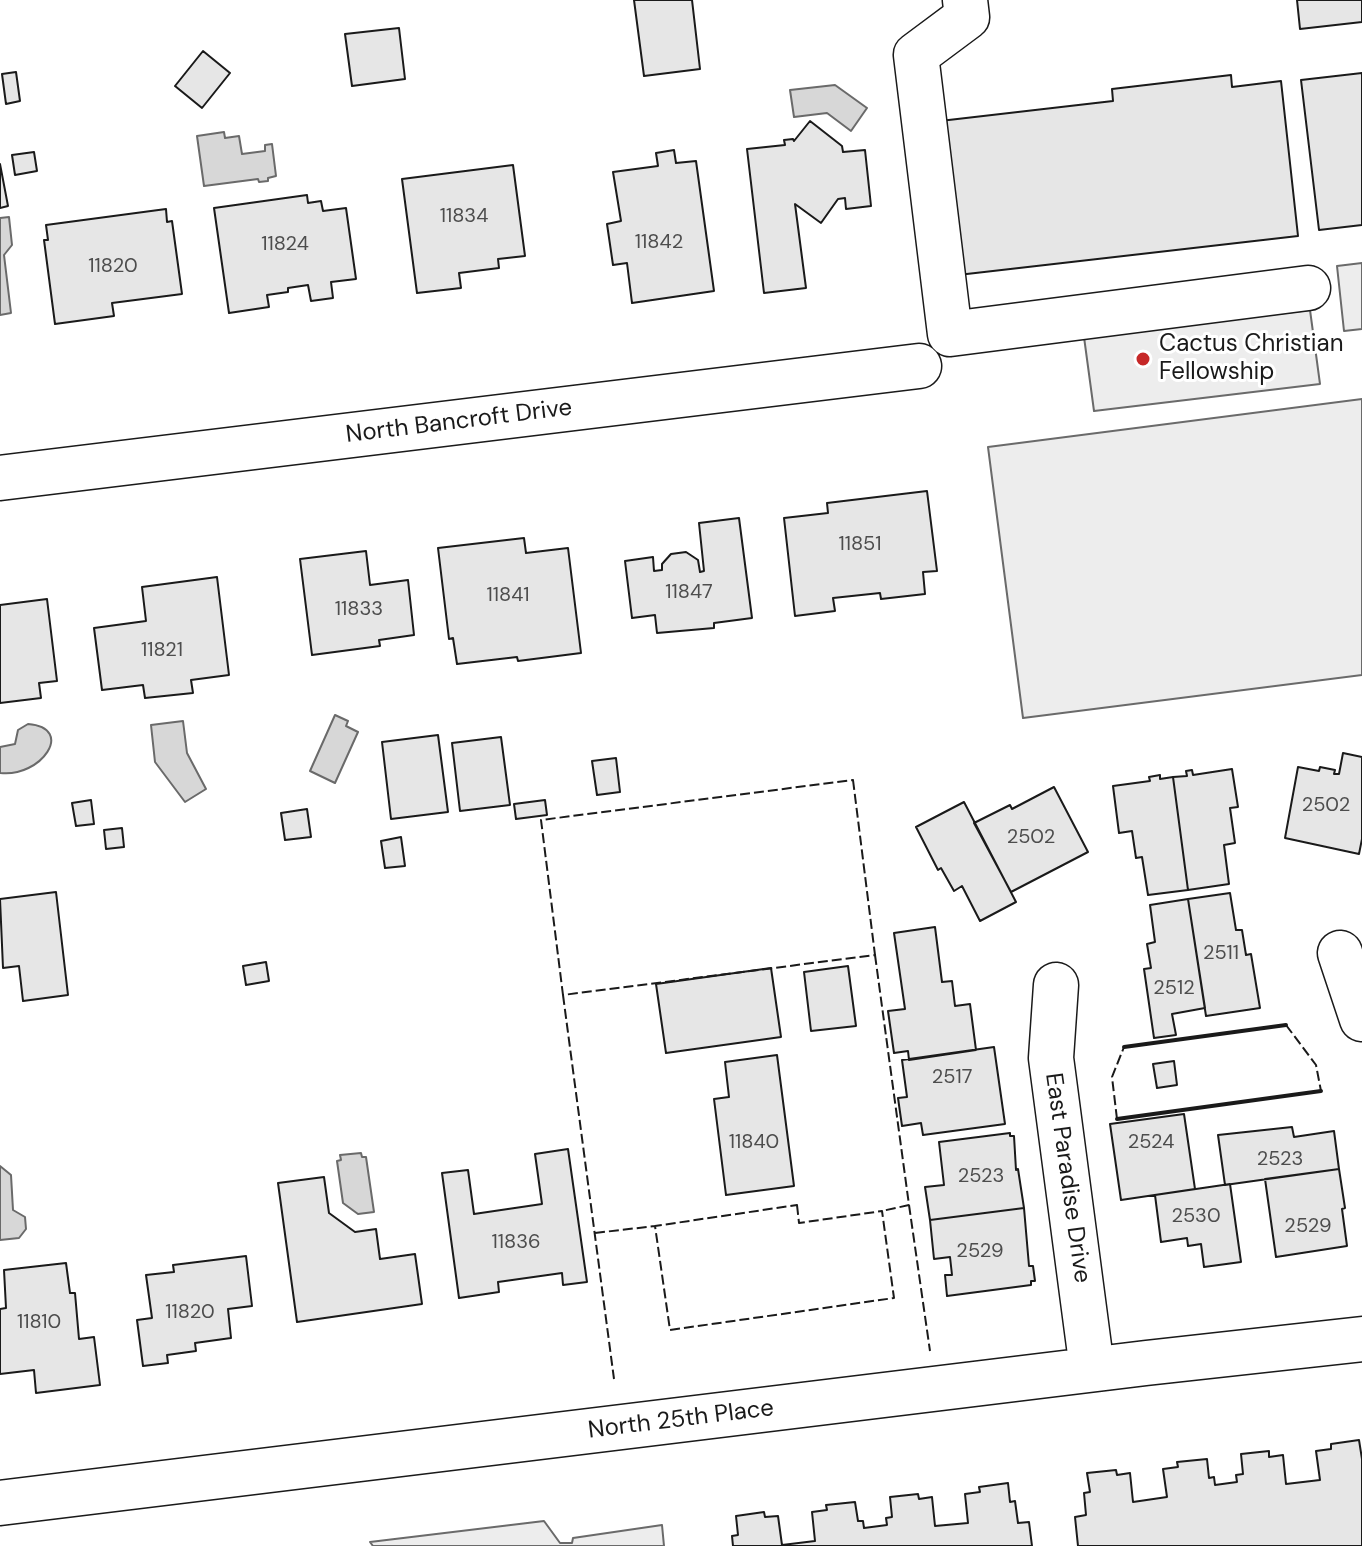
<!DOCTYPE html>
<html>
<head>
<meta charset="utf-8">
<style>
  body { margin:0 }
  canvas { display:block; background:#fff }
</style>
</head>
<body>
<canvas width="1362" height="1546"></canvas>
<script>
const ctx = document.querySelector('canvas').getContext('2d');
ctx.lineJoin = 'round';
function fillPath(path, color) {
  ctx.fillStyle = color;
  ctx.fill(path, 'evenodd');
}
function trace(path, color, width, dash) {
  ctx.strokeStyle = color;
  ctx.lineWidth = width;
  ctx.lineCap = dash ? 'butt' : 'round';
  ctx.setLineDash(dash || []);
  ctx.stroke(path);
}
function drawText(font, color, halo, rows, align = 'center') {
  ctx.font = font + ' "DM Sans",sans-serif';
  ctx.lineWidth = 6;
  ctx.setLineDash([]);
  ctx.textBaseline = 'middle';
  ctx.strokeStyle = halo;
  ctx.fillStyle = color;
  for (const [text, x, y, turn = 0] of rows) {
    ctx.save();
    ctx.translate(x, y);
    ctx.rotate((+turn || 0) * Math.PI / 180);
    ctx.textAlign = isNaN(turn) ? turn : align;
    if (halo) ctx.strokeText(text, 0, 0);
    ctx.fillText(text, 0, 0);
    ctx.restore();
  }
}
const built = new Path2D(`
  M 1362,263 L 1362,329 L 1344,331 L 1337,266 Z
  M 1310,310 L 1320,384 L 1094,411 L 1084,337 Z
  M 1362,399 L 1362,675 L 1023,718 L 988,447 Z
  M 544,1521 L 560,1543 L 572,1543 L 573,1538 L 662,1525 L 664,1546 L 373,1546 L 370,1542 Z`);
const water = new Path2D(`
  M 835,85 L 867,108 L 851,131 L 827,113 L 794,117 L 790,90 Z
  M 224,132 L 225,138 L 239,136 L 242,154 L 265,151 L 265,145 L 272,144 L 276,176 L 268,178 L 268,181 L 259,182 L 258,179 L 204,186 L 197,136 Z
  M 9,217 L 12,245 L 4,255 L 11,313 L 0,315 L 0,218 Z
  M 335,715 L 348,721 L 346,726 L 358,732 L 335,783 L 310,771 Z
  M 183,721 L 187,753 L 206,789 L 185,802 L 155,762 L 151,725 Z
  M 28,724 C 76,728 41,778 0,773 L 0,747 L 15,744 L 18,730 Z
  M 361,1153 L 362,1157 L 366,1157 L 374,1212 L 358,1214 L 343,1203 L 337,1161 L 341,1160 L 340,1155 Z
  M 0,1166 L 11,1175 L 13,1210 L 25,1217 L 26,1229 L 19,1238 L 0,1240 Z`);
const building = new Path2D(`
  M 634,0 L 692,0 L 700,69 L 644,76 Z
  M 1297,0 L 1362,0 L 1362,22 L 1300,29 Z
  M 399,28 L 405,79 L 352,86 L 345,34 Z
  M 203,51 L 230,73 L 202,108 L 175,86 Z
  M 16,72 L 20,101 L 6,104 L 2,74 Z
  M 1362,73 L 1362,225 L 1319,230 L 1301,80 Z
  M 1231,75 L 1232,87 L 1281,81 L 1298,236 L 958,275 L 940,121 L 1113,101 L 1112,89 Z
  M 810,121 L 842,146 L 843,152 L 865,150 L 871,206 L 846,209 L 845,198 L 838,199 L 821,223 L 795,204 L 806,288 L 764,293 L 747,149 L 785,145 L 784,140 L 793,139 L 794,141 Z
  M 674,150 L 676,163 L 696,161 L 714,291 L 632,303 L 627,263 L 613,265 L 607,224 L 621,221 L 613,172 L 658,166 L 656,153 Z
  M 34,152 L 37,171 L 15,175 L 12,155 Z
  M 0,164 L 8,206 L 0,208 Z
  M 513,165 L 525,256 L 498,259 L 499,268 L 459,273 L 461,288 L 417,293 L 402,179 Z
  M 307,195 L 308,203 L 321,201 L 323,211 L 346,208 L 356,279 L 331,282 L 333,298 L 311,301 L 308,285 L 288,288 L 288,292 L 267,295 L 269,307 L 229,313 L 214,208 Z
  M 166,209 L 167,222 L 172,221 L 182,294 L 112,303 L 114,316 L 55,324 L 44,240 L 48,240 L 46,225 Z
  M 927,491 L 937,571 L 923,572 L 925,594 L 881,599 L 880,593 L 833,598 L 835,611 L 795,616 L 784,518 L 828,513 L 827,503 Z
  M 739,518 L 752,618 L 714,623 L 714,628 L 657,633 L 655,615 L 632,618 L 625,561 L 653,557 L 654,571 L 662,570 L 662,564 L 671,554 L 686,552 L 698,560 L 700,572 L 704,571 L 699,523 Z
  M 524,538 L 526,553 L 568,548 L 581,653 L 518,661 L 517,657 L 457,664 L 453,638 L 449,639 L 438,548 Z
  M 366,551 L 370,585 L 408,580 L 414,635 L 379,640 L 380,646 L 312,655 L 300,559 Z
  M 217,577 L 229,675 L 191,680 L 193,693 L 145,698 L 143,685 L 102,690 L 94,628 L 146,621 L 142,587 Z
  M 47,599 L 57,681 L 39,683 L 41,698 L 0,703 L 0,605 Z
  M 438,735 L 448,812 L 391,819 L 382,742 Z
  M 501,737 L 510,805 L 460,811 L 452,743 Z
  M 1343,753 L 1362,757 L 1362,839 L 1359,854 L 1285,838 L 1298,767 L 1319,771 L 1320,767 L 1335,770 L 1334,774 L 1339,774 Z
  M 616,758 L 620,792 L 597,795 L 592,761 Z
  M 1232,769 L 1238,807 L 1230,808 L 1235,843 L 1224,845 L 1229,884 L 1188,890 L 1173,777 L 1187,776 L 1186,771 L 1192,770 L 1193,775 Z
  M 1160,775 L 1160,779 L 1173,777 L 1188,890 L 1148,895 L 1142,857 L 1136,858 L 1132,831 L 1119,833 L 1113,786 L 1150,781 L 1149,777 Z
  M 1054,787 L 1088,852 L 1011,892 L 974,823 L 1010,805 L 1012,809 Z
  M 91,800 L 94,824 L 76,826 L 72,803 Z
  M 545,800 L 547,815 L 516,819 L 514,804 Z
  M 964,802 L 1016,902 L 980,921 L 962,886 L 954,891 L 941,868 L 938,870 L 916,827 Z
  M 307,809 L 311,837 L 285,840 L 281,813 Z
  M 122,828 L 124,847 L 106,849 L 104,830 Z
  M 401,837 L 405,866 L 385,868 L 381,841 Z
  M 56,892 L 68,995 L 23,1001 L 19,966 L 3,968 L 0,899 Z
  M 1230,893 L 1236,930 L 1242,930 L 1246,955 L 1251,954 L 1260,1008 L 1206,1016 L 1188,899 Z
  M 1188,899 L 1205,1008 L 1172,1014 L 1176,1035 L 1154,1038 L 1144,969 L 1151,968 L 1147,944 L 1155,942 L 1150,905 Z
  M 935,927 L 942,982 L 952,981 L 955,1006 L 970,1004 L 976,1050 L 909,1060 L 908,1051 L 894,1053 L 888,1011 L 905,1009 L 894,933 Z
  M 266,962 L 269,981 L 246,985 L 243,966 Z
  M 848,966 L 856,1026 L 811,1031 L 804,972 Z
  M 771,968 L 781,1037 L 666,1053 L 656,984 Z
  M 994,1047 L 1005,1124 L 923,1135 L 921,1123 L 902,1126 L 898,1098 L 907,1097 L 902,1060 Z
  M 777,1055 L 794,1186 L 726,1195 L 714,1099 L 729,1097 L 725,1062 Z
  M 1174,1061 L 1177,1085 L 1157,1088 L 1153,1064 Z
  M 1184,1114 L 1195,1189 L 1121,1200 L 1110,1124 Z
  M 1292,1127 L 1294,1137 L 1334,1131 L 1339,1169 L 1225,1185 L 1218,1135 Z
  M 1010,1133 L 1010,1136 L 1014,1136 L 1016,1170 L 1018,1169 L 1024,1208 L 930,1220 L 925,1187 L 944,1185 L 939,1142 Z
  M 568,1149 L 587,1282 L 563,1285 L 562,1273 L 498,1282 L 499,1292 L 459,1298 L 442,1173 L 468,1170 L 474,1214 L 542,1204 L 535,1154 Z
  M 1339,1169 L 1345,1208 L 1342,1209 L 1347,1246 L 1276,1257 L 1265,1179 Z
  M 324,1177 L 329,1213 L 355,1232 L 376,1229 L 380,1259 L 415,1254 L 422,1304 L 297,1322 L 278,1183 Z
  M 1230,1184 L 1241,1262 L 1204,1267 L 1201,1244 L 1188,1246 L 1187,1238 L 1161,1242 L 1155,1195 Z
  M 1024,1208 L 1029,1266 L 1033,1266 L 1035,1281 L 1031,1281 L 1031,1285 L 947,1296 L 945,1275 L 952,1275 L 950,1257 L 934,1259 L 930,1220 Z
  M 246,1256 L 252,1306 L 228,1309 L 231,1338 L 195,1343 L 196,1351 L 167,1355 L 168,1363 L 143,1366 L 137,1320 L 152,1318 L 146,1275 L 174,1272 L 173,1265 Z
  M 66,1263 L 70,1293 L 75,1293 L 79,1339 L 94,1337 L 100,1385 L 36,1393 L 34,1370 L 0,1374 L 0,1309 L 6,1308 L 4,1270 Z
  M 1359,1440 L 1362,1459 L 1362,1546 L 1078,1546 L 1075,1517 L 1086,1515 L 1084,1493 L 1090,1492 L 1087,1473 L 1116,1470 L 1117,1475 L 1130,1473 L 1133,1502 L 1167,1497 L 1163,1469 L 1178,1467 L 1177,1462 L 1207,1459 L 1209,1478 L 1214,1477 L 1215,1485 L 1237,1482 L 1236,1475 L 1243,1474 L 1241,1454 L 1269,1451 L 1269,1457 L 1283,1455 L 1286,1484 L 1320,1480 L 1316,1451 L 1331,1449 L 1331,1444 Z
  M 1008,1483 L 1010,1502 L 1015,1501 L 1018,1523 L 1029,1522 L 1032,1546 L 733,1546 L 732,1536 L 738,1535 L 736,1516 L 764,1512 L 765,1517 L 778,1516 L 782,1545 L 815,1541 L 812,1512 L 827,1510 L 826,1505 L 855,1502 L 858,1521 L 863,1521 L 864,1528 L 887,1525 L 886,1518 L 892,1517 L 890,1497 L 918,1494 L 919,1499 L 932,1497 L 935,1526 L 968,1523 L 965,1494 L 980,1492 L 979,1487 Z`);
const minor = new Path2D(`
  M 965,0 L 967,17 L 916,55 L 950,334 L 1308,288
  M 0,478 L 919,366
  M 1340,953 L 1362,1019
  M 1056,985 L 1051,1058 L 1092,1369
  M 0,1503 L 1146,1363 L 1362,1339`);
const fence = new Path2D(`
  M 853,780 L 875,955 L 563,995 L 541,820 Z
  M 875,955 L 909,1205 L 882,1211
  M 563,995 L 614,1379
  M 1286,1025 L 1316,1065 L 1321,1091
  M 1117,1119 L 1112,1077 L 1124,1047
  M 797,1205 L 799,1223 L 882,1211 L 894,1298 L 670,1330 L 655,1226 Z
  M 909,1205 L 930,1351
  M 595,1233 L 655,1226`);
const wall = new Path2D(`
  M 1124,1047 L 1286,1025
  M 1117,1119 L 1321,1091`);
const markers = [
  [1143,359,8,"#c62828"]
];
const numberNames = [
  ["11834",464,217],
  ["11842",659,243],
  ["11824",285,245],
  ["11820",113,267],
  ["11851",860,545],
  ["11847",689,593],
  ["11841",508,596],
  ["11833",359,610],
  ["11821",162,651],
  ["2502",1326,806],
  ["2502",1031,838],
  ["2511",1221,954],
  ["2512",1174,989],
  ["2517",952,1078],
  ["11840",754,1143],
  ["2524",1151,1143],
  ["2523",1280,1160],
  ["2523",981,1177],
  ["2530",1196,1217],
  ["2529",1308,1227],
  ["11836",516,1243],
  ["2529",980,1252],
  ["11820",190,1313],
  ["11810",39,1323]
];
const poiNames = [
  ["Cactus Christian",1159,345],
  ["Fellowship",1159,373]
];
const streetNames = [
  ["North Bancroft Drive",459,422,-7],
  ["East Paradise Drive",1067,1178,82],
  ["North 25th Place",681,1420,-7]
];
fillPath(built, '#ededed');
trace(built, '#6a6a6a', 2);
fillPath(water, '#d7d7d7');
trace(water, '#6a6a6a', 2);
fillPath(building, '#e6e6e6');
trace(building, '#1a1a1a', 2);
trace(minor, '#1a1a1a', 47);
trace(minor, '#fff', 44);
trace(fence, '#1a1a1a', 2, [10, 4]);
trace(wall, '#1a1a1a', 4);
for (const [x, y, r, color] of markers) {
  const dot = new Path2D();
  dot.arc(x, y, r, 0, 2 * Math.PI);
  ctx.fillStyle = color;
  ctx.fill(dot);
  trace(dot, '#fff', 3);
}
drawText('20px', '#4d4d4d', null, numberNames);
drawText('24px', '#1a1a1a', '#fff', poiNames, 'left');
drawText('24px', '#1a1a1a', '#fff', streetNames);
</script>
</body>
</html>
